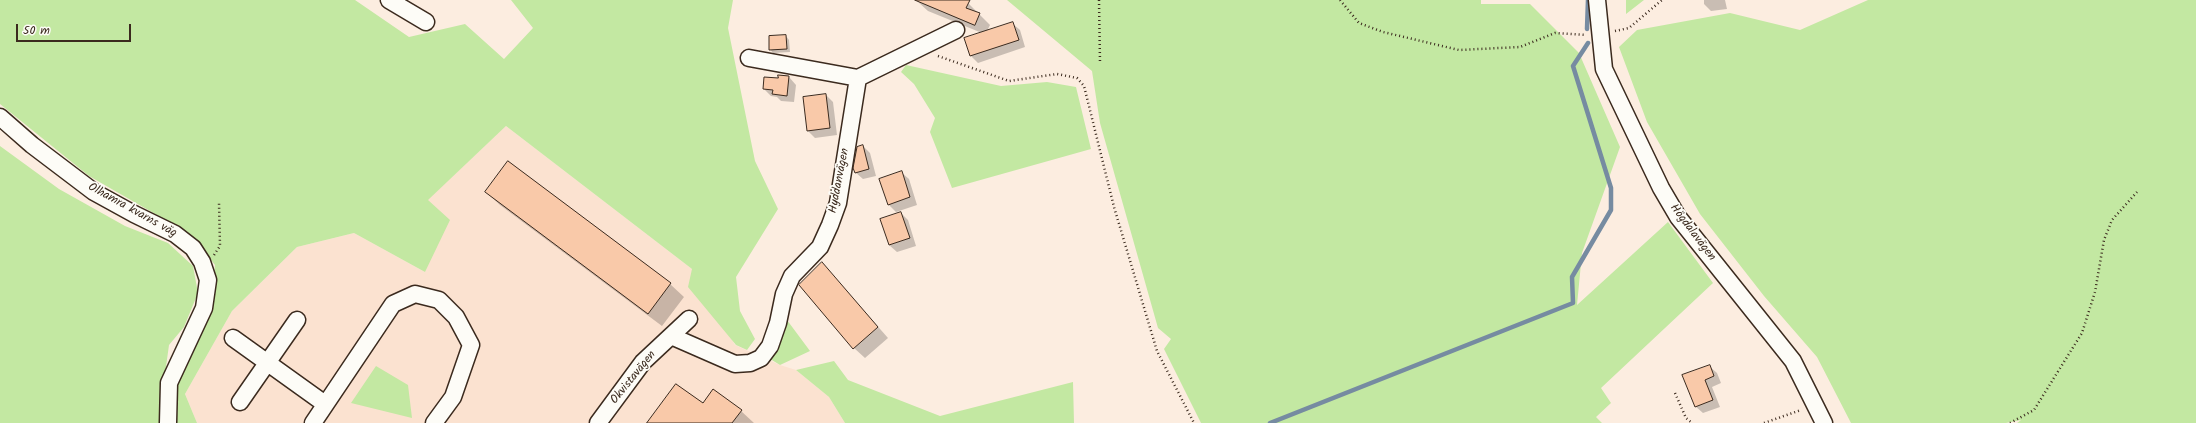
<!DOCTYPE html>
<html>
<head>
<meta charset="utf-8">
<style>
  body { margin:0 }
  #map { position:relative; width:2196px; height:423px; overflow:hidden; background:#fcede0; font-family:Kalam,sans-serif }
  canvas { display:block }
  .scale { position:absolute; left:16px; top:24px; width:115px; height:18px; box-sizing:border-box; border:2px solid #3b2a1e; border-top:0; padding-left:5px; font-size:12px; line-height:14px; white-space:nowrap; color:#3b2a1e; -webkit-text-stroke:3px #fdfcf7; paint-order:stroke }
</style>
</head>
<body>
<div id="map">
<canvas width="2196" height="423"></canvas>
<div class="scale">50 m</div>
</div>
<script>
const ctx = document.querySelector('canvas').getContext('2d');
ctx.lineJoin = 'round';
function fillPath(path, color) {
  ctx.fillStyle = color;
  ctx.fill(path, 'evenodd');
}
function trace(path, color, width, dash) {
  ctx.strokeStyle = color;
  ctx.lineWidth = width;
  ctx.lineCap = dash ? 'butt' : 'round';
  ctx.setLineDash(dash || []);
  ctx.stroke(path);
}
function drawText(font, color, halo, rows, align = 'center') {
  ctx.font = font + ' Kalam,sans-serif';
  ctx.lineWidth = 3.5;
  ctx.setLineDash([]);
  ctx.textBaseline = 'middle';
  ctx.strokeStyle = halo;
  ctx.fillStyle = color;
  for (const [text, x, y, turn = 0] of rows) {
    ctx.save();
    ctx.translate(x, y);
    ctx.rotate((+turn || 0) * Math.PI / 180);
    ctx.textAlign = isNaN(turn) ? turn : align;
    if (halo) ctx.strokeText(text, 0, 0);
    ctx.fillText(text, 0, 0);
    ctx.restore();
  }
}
const built = new Path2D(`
  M 506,126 L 692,269 L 735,345 L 780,365 L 796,370 L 829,397 L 845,423 L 197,423 L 185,394 L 232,311 L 297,247 L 354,233 L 425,272 L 427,200 Z`);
const green = new Path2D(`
  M 0,0 L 355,0 L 409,37 L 465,24 L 504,59 L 533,28 L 511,0 L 733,0 L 728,28 L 755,161 L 778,209 L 736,277 L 740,311 L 755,339 L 747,350 L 736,345 L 688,287 L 692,269 L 506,126 L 428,200 L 450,220 L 425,272 L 354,233 L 297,247 L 232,311 L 185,394 L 197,423 L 175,423 L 172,391 L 181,366 L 210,316 L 215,265 L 190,234 L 89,176 L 0,104 Z
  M 1007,0 L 1481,0 L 1481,4 L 1530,4 L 1579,53 L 1620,147 L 1582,253 L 1577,305 L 1668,222 L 1713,283 L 1601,388 L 1611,403 L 1596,417 L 1602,423 L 1201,423 L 1164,349 L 1171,339 L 1158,328 L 1100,123 L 1092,71 Z
  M 1626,0 L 1644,0 L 1626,14 Z
  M 1868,0 L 2196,0 L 2196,423 L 2017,423 L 2021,420 L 2006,423 L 1851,423 L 1817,357 L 1764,296 L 1700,214 L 1647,122 L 1619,47 L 1637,30 L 1730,13 L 1800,30 Z
  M 906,65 L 1001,86 L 1047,82 L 1076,87 L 1091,149 L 952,188 L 930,132 L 935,118 L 914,84 L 901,72 Z
  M 0,146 L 59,189 L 125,226 L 168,243 L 193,266 L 198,293 L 184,327 L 169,345 L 160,410 L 161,423 L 0,423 Z
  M 787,320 L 810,351 L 780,365 L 767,357 Z
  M 834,361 L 848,380 L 940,416 L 1073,382 L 1074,423 L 845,423 L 829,397 L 796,370 Z
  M 376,366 L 408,385 L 412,418 L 351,403 Z`);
const shadow = new Path2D(`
  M 960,0 L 968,3 L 990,25 L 987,31 L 1012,23 L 1020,30 L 1025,47 L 978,63 L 971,56 L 982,33 L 928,11 L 917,1 Z
  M 1704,0 L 1725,0 L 1727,9 L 1711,11 L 1704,4 Z
  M 786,36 L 789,40 L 790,52 L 773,53 L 770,49 Z
  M 789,77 L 796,85 L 794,102 L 781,101 L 777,97 L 771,96 L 764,89 L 778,79 Z
  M 826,95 L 833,102 L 837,135 L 815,138 L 808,131 Z
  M 863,146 L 870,153 L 876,176 L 863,179 L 855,172 Z
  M 901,172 L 909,179 L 917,205 L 896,212 L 889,205 Z
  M 486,192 L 670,284 L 684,297 L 662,326 L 500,205 Z
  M 901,213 L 908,220 L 916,246 L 897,252 L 889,245 Z
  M 822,263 L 888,338 L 865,358 L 854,348 Z
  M 1709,366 L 1717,373 L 1721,383 L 1712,387 L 1720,407 L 1703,413 L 1695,406 Z
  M 703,405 L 741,411 L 754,423 L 648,423 Z`);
const stream = new Path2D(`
  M 1587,29 L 1588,0
  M 1270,423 L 1573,303 L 1572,277 L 1611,210 L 1611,188 L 1573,66 L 1588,43`);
const building = new Path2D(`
  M 915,0 L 970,0 L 966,8 L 980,13 L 975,25 Z
  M 1013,22 L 1019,40 L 970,56 L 964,38 Z
  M 786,35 L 787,49 L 769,50 L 769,36 Z
  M 778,75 L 789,76 L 787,96 L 772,94 L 773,90 L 763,89 L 764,77 L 778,78 Z
  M 826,94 L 830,128 L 807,131 L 803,97 Z
  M 863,145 L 869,169 L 855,173 L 853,168 L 857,147 Z
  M 508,161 L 671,283 L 648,314 L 485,192 Z
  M 902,171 L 910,197 L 888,205 L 879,179 Z
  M 901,212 L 910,238 L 889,245 L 880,219 Z
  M 822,262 L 878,327 L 853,349 L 799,285 Z
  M 1710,365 L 1714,376 L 1705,380 L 1713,400 L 1695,407 L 1682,375 Z
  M 676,384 L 703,403 L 713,389 L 742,410 L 732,423 L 647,423 Z`);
const path = new Path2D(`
  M 1099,0 L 1100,63
  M 1340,0 L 1359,23 L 1383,32 L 1459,50 L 1520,47 L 1555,33 L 1586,35
  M 1615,31 L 1629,28 L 1662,0
  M 938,56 L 1009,81 L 1057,74 L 1077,78 L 1084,86 L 1114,207 L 1157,351 L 1194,423
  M 214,255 L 220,246 L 219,203
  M 1675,393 L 1686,418 L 1692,423
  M 1764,423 L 1801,410
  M 2010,423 L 2034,410 L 2082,333 L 2095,292 L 2104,240 L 2112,220 L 2137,192`);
const minor = new Path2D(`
  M 389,0 L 426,22
  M 1597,0 L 1604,69 L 1661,188 L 1678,217 L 1793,361 L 1824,423
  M 749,58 L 858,78 L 956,30
  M 0,117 L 32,145 L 94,192 L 134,214 L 175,234 L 193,248 L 202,262 L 208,280 L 204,308 L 169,383 L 168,423
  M 671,336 L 735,364 L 750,363 L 761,358 L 770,346 L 778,323 L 784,294 L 792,276 L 820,247 L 830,225 L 838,203 L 858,78
  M 233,338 L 325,404
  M 240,402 L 297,320
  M 313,423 L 393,304 L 415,294 L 439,300 L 456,317 L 471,345 L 453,397 L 434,423
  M 598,423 L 643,362 L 689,319`);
const streetNames = [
  ["Hyddanvägen",840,181,-79],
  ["Olhamra kvarns väg",132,211,29],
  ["Högdalavägen",1692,233,53],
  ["Okvistavägen",634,378,-51]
];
fillPath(built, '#fbe2d0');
fillPath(green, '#c3e8a2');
fillPath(shadow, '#0003');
trace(stream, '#768ba1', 4.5);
fillPath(building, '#f9c9a9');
trace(building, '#3b2a1e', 1);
trace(minor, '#3b2a1e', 19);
trace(path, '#3b2a1e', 2.5, [1, 3]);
trace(minor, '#fdfcf7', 16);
drawText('12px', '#3b2a1e', '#fdfcf7', streetNames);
</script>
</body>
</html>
